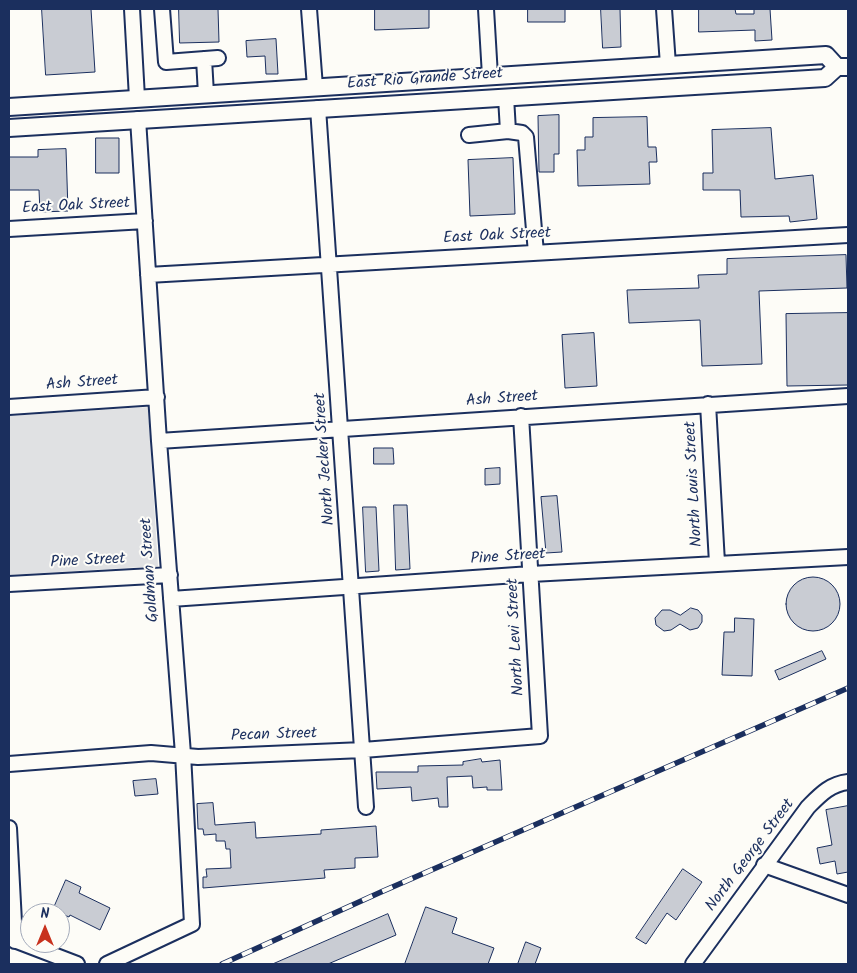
<!DOCTYPE html>
<html>
<head>
<meta charset="utf-8">
<style>
  body { margin:0 }
  #map { position:relative; width:857px; height:973px; overflow:hidden; background:#fdfcf7; font-family:Kalam,sans-serif }
  canvas { display:block }
  .frame { position:absolute; inset:0; border:10px solid #1b2f5e; pointer-events:none }
  .north { position:absolute; left:20px; top:903px; width:50px; height:50px; box-sizing:border-box; background:#fdfcf7; border:1px solid #a3aaba; border-radius:50%; rotate:0deg; font-size:14px; font-weight:700; line-height:20px; text-align:center; color:#1b2f5e }
  .north::after { content:''; display:block; margin:auto; width:18px; height:22px; background:#c8321e; clip-path:polygon(50% 0,100% 100%,50% 72%,0 100%) }
</style>
</head>
<body>
<div id="map">
<canvas width="857" height="973"></canvas>
<div class="frame"></div>
<div class="north">N</div>
</div>
<script>
const ctx = document.querySelector('canvas').getContext('2d');
ctx.lineJoin = 'round';
function fillPath(path, color) {
  ctx.fillStyle = color;
  ctx.fill(path, 'evenodd');
}
function trace(path, color, width, dash) {
  ctx.strokeStyle = color;
  ctx.lineWidth = width;
  ctx.lineCap = dash ? 'butt' : 'round';
  ctx.setLineDash(dash || []);
  ctx.stroke(path);
}
function drawText(font, color, halo, rows, align = 'center') {
  ctx.font = font + ' Kalam,sans-serif';
  ctx.lineWidth = 4;
  ctx.setLineDash([]);
  ctx.textBaseline = 'middle';
  ctx.strokeStyle = halo;
  ctx.fillStyle = color;
  for (const [text, x, y, turn = 0] of rows) {
    ctx.save();
    ctx.translate(x, y);
    ctx.rotate((+turn || 0) * Math.PI / 180);
    ctx.textAlign = isNaN(turn) ? turn : align;
    if (halo) ctx.strokeText(text, 0, 0);
    ctx.fillText(text, 0, 0);
    ctx.restore();
  }
}
const green = new Path2D(`
  M 148,407 L 158,566 L 9,575 L 9,416 Z`);
const building = new Path2D(`
  M 42,9 L 91,9 L 95,72 L 46,75 Z
  M 179,9 L 218,9 L 219,42 L 180,43 Z
  M 375,9 L 429,9 L 429,28 L 375,30 Z
  M 528,9 L 565,9 L 565,22 L 528,22 Z
  M 601,9 L 620,9 L 621,47 L 603,48 Z
  M 699,9 L 735,9 L 736,14 L 754,14 L 754,9 L 770,9 L 772,40 L 755,41 L 755,30 L 699,32 Z
  M 276,39 L 278,74 L 266,74 L 265,56 L 247,57 L 246,41 Z
  M 559,115 L 559,154 L 554,154 L 554,172 L 539,172 L 538,116 Z
  M 647,117 L 648,147 L 656,147 L 657,162 L 649,162 L 650,184 L 578,186 L 577,150 L 585,150 L 585,137 L 593,137 L 593,118 Z
  M 771,128 L 775,179 L 813,175 L 817,219 L 790,222 L 789,216 L 741,217 L 740,190 L 703,190 L 703,173 L 713,173 L 712,130 Z
  M 96,138 L 119,138 L 119,173 L 96,173 Z
  M 66,149 L 68,211 L 40,212 L 39,190 L 9,190 L 9,157 L 38,157 L 38,150 Z
  M 513,158 L 515,214 L 470,216 L 468,160 Z
  M 846,255 L 847,288 L 759,291 L 762,364 L 702,366 L 700,320 L 629,323 L 627,290 L 699,288 L 698,275 L 727,274 L 727,259 Z
  M 848,313 L 848,385 L 787,386 L 786,314 Z
  M 594,333 L 597,386 L 565,388 L 562,335 Z
  M 374,448 L 393,448 L 394,464 L 374,464 Z
  M 500,468 L 500,484 L 485,485 L 485,469 Z
  M 557,496 L 562,552 L 546,553 L 541,497 Z
  M 394,505 L 407,505 L 410,569 L 396,570 Z
  M 363,507 L 376,507 L 379,571 L 366,572 Z
  M786 604a27 27 0 1 1 54 0a27 27 0 1 1-54 0Z
  M 691,608 L 698,610 L 702,615 L 702,622 L 698,628 L 690,630 L 680,624 L 671,630 L 664,631 L 656,625 L 655,618 L 662,610 L 670,610 L 680,615 Z
  M 735,618 L 754,619 L 752,676 L 722,675 L 724,632 L 734,632 Z
  M 822,651 L 826,659 L 779,680 L 775,671 Z
  M 481,759 L 482,762 L 500,760 L 502,790 L 487,790 L 487,787 L 473,788 L 472,776 L 447,777 L 448,807 L 439,807 L 438,798 L 412,801 L 411,787 L 377,789 L 376,772 L 418,772 L 418,766 L 463,765 L 463,762 Z
  M 156,779 L 158,794 L 135,796 L 133,781 Z
  M 213,803 L 215,825 L 255,822 L 256,838 L 321,834 L 321,830 L 376,826 L 378,857 L 355,858 L 355,868 L 324,870 L 325,878 L 203,888 L 203,877 L 207,877 L 206,869 L 231,868 L 230,849 L 226,849 L 225,841 L 216,841 L 216,834 L 204,835 L 203,829 L 198,829 L 197,804 Z
  M 848,806 L 848,872 L 837,874 L 835,861 L 820,864 L 817,848 L 832,845 L 826,810 Z
  M 683,869 L 702,882 L 676,920 L 667,913 L 646,944 L 636,938 Z
  M 66,880 L 81,887 L 79,893 L 110,908 L 100,930 L 70,915 L 69,917 L 53,910 Z
  M 426,907 L 457,918 L 452,933 L 494,948 L 488,964 L 405,964 Z
  M 388,914 L 396,935 L 328,964 L 273,964 Z
  M 526,942 L 541,948 L 535,964 L 518,964 Z`);
const minor = new Path2D(`
  M 132,9 L 137,98
  M 162,9 L 166,62 L 218,58
  M 309,9 L 315,87
  M 486,9 L 490,76
  M 664,9 L 668,65
  M 204,59 L 206,94
  M 318,108 L 366,807
  M 508,131 L 522,133 L 526,137 L 536,253
  M 469,135 L 508,131 L 506,97
  M 9,229 L 145,221
  M 148,275 L 848,235
  M 708,404 L 717,563
  M 9,407 L 157,397
  M 159,441 L 848,396
  M 9,584 L 170,575
  M 171,599 L 531,574 L 848,557
  M 9,764 L 151,753 L 198,757 L 363,750 L 540,736 L 521,416
  M 9,828 L 15,941
  M 764,865 L 848,895
  M 9,938 L 77,964
  M 107,964 L 192,924 L 183,754 L 159,441 L 138,119
  M 693,964 L 808,807 C 820,795 830,784 848,782`);
const major = new Path2D(`
  M 9,107 L 826,55 L 837,67
  M 9,128 L 825,78 L 837,67 L 848,67`);
const rail = new Path2D(`
  M 222,964 L 381,892 L 848,688`);
const streetNames = [
  ["East Rio Grande Street",425,80,-4],
  ["East Oak Street",76,207,-3],
  ["East Oak Street",497,237,-3],
  ["Ash Street",82,384,-4],
  ["Ash Street",502,400,-4],
  ["North Jecker Street",326,459,-94],
  ["North Louis Street",695,484,-93],
  ["Pine Street",508,558,-4],
  ["Pine Street",88,562,-3],
  ["Goldman Street",151,570,-94],
  ["North Levi Street",517,637,-93],
  ["Pecan Street",274,736,-2],
  ["North George Street",751,856,-53]
];
fillPath(green, '#e0e1e3');
fillPath(building, '#c9ccd3');
trace(building, '#1b2f5e', 1);
trace(minor, '#1b2f5e', 18);
trace(major, '#1b2f5e', 20);
trace(minor, '#fdfcf7', 14);
trace(major, '#fdfcf7', 16);
trace(rail, '#1b2f5e', 5.5);
trace(rail, '#fdfcf7', 4, [11]);
drawText('16px', '#1b2f5e', '#fdfcf7', streetNames);
</script>
</body>
</html>
